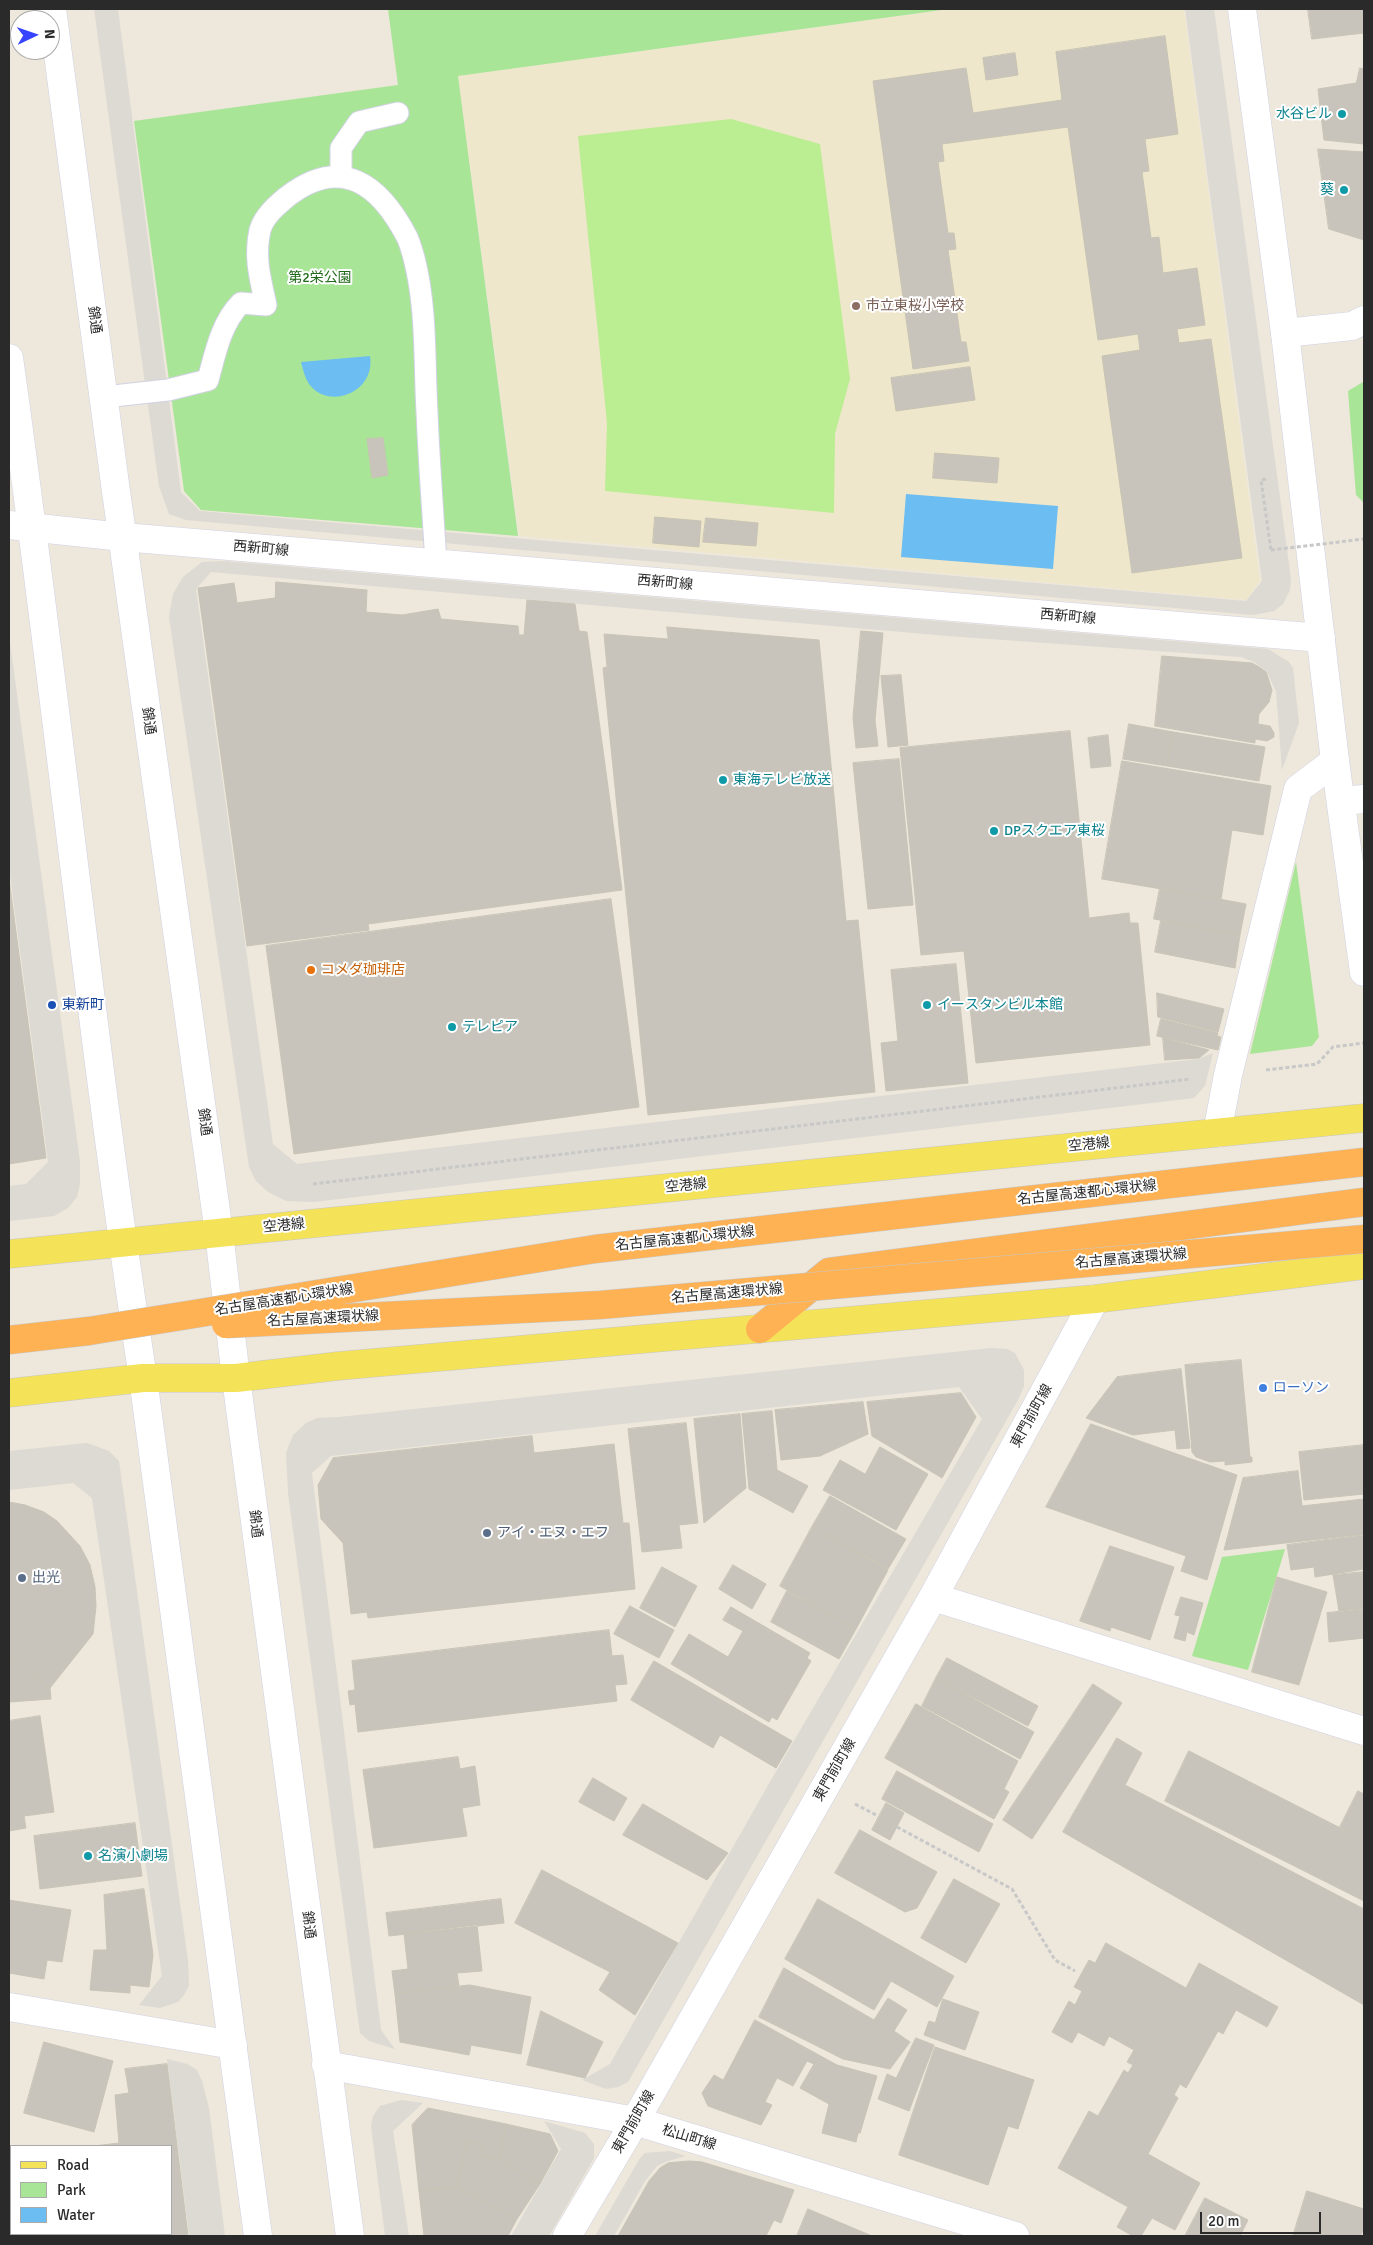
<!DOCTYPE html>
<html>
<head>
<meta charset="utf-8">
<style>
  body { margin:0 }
  #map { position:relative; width:1373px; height:2245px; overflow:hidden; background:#ede7dc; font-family:Signika,sans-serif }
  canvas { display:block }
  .frame { position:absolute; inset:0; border:10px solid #2a2a2a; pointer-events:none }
  .legend { position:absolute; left:10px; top:2145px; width:162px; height:90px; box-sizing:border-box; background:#fff; border:1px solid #aaa; margin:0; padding:6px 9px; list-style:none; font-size:15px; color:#2a2a2a }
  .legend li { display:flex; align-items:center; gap:10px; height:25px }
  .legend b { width:25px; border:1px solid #aaa }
  .north { position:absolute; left:10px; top:10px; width:50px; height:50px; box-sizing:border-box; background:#fff; border:1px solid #aaa; border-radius:50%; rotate:87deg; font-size:14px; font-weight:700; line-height:20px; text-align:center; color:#2a2a2a }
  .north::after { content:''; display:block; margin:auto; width:18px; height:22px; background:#3744ff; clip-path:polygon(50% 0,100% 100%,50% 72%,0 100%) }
  .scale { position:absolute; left:1200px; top:2212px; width:121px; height:22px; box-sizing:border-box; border:2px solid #2a2a2a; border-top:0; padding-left:6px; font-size:15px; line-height:18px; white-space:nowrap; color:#2a2a2a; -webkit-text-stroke:4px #fff; paint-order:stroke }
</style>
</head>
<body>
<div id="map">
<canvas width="1373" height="2245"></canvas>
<div class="frame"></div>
<ul class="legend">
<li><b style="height:6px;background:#f4e259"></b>Road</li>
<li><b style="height:14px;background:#a8e596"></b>Park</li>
<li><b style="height:14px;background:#6cbef2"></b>Water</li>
</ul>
<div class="north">N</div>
<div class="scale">20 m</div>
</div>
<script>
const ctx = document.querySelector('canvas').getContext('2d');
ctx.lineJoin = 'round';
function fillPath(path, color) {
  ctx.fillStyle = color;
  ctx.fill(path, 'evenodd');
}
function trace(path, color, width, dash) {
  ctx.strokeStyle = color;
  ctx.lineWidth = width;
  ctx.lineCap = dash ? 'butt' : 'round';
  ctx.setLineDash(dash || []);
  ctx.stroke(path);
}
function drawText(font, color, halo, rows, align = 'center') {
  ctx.font = font + ' Signika,"Noto Sans JP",sans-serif';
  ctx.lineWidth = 4;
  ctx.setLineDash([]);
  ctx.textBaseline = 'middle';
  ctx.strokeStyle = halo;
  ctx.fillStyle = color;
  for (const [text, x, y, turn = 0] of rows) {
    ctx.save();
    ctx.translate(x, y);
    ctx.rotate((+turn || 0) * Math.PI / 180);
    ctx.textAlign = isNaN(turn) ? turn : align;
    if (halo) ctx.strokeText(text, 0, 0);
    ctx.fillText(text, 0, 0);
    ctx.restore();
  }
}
const education = new Path2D(`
  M 950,9 L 1184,9 L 1260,581 L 1246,600 L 519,536 L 458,76 Z`);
const green = new Path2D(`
  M 388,9 L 949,9 L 458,76 L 518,536 L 201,510 L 184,491 L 134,121 L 398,85 Z
  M 1363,382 L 1364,383 L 1364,503 L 1356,495 L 1348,391 Z
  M 1296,862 L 1319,1037 L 1312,1046 L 1250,1054 Z
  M 1285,1549 L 1248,1670 L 1192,1656 L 1222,1557 Z`);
const pitch = new Path2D(`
  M 731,119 L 820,144 L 850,379 L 835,434 L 834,513 L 605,491 L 607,423 L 578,136 Z`);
const plaza = new Path2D(`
  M 94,9 L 118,9 L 181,492 L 200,511 L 1246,601 L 1262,581 L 1185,9 L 1214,9 L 1291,579 L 1290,590 L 1283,604 L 1274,611 L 1253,615 L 186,520 L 169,514 L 159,486 Z
  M 223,561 L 1268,649 L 1289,662 L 1293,668 L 1299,723 L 1282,770 L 1276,691 L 1266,671 L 1254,662 L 1241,657 L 948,636 L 211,572 L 196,589 L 273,1144 L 297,1164 L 1198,1059 L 1213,1053 L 1205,1086 L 1194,1098 L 314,1202 L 286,1201 L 268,1192 L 256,1181 L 249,1167 L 169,617 L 173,594 L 183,577 L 202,562 Z
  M 9,635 L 80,1162 L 80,1184 L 77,1197 L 68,1208 L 54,1216 L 9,1221 L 9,1186 L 26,1184 L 48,1162 L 9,868 Z
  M 992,1348 L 1007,1349 L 1015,1353 L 1024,1370 L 1024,1386 L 1018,1400 L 628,2082 L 618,2087 L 606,2089 L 582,2080 L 610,2064 L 771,1780 L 982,1419 L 959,1387 L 331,1456 L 312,1473 L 381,2030 L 395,2049 L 369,2041 L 360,2033 L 288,1493 L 286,1453 L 293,1435 L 306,1423 L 317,1418 L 339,1417 Z
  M 87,1443 L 109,1451 L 119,1461 L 188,1961 L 189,1986 L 184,1995 L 178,2002 L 160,2008 L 139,2005 L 162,1976 L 92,1498 L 73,1483 L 9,1490 L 9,1451 Z
  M 167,2059 L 187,2064 L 197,2070 L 202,2081 L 209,2108 L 225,2236 L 189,2236 Z
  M 401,2100 L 423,2103 L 393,2131 L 409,2236 L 385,2236 L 371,2126 L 373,2116 L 380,2106 Z
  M 544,2121 L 585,2133 L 594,2144 L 594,2158 L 549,2236 L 511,2236 L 561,2149 Z
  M 670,2151 L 686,2156 L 668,2161 L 657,2166 L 645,2181 L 614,2236 L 595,2236 L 640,2158 L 645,2153 Z`);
const water = new Path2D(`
  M 370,356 C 376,392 329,411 309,384 C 305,378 303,370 301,362 Z
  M 906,494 L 1058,506 L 1053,569 L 901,557 Z`);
const building = new Path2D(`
  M 1308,9 L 1364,9 L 1364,33 L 1312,39 Z
  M 1165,36 L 1178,134 L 1145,139 L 1149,171 L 1142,172 L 1151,238 L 1159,237 L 1163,273 L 1197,268 L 1205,325 L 1177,329 L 1179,343 L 1211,339 L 1242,558 L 1132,573 L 1102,356 L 1140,350 L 1138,334 L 1098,340 L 1068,127 L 942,144 L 944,161 L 938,162 L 948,233 L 954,233 L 956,249 L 948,250 L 961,342 L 966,342 L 969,361 L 913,369 L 873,81 L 966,68 L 973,113 L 1062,100 L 1056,52 Z
  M 1015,53 L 1018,75 L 986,80 L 983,58 Z
  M 1360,68 L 1364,69 L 1364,144 L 1324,140 L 1318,89 L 1356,83 Z
  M 1318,149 L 1364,152 L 1364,240 L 1329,229 Z
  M 970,367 L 975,400 L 896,411 L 891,378 Z
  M 383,438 L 388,475 L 372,478 L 367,439 Z
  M 935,453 L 999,458 L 997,483 L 933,478 Z
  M 655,517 L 701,521 L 699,547 L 653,543 Z
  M 706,518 L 758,523 L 756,546 L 703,542 Z
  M 276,582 L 367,590 L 366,612 L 402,615 L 438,609 L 441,619 L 518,626 L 519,635 L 524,635 L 527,600 L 575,604 L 579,631 L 587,632 L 622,890 L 368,924 L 369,930 L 247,946 L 198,588 L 234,583 L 237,603 L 275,598 Z
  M 667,627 L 819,640 L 846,921 L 858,920 L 875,1092 L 648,1115 L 603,668 L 607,667 L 604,634 L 668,639 Z
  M 861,631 L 883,633 L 875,720 L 878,746 L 856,748 L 853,718 Z
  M 1162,656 L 1252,663 L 1259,667 L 1266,672 L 1272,690 L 1269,702 L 1259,714 L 1258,724 L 1270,726 L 1274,733 L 1274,737 L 1267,741 L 1255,739 L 1255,743 L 1155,726 Z
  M 901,675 L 908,745 L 888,747 L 881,676 Z
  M 1129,724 L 1173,732 L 1167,766 L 1123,759 Z
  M 1070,731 L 1089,918 L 1129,913 L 1130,923 L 1138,923 L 1150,1045 L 976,1063 L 964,951 L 921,955 L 900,748 Z
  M 1173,732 L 1265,747 L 1259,781 L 1167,766 Z
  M 1108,735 L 1111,766 L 1091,768 L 1088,738 Z
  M 899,759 L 913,905 L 868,909 L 853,763 Z
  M 1122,761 L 1271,786 L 1263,835 L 1232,830 L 1221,899 L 1102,879 Z
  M 9,879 L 46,1158 L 9,1164 Z
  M 1160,888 L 1246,904 L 1240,935 L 1154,919 Z
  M 611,899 L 639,1107 L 294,1154 L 266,946 Z
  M 1161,921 L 1240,935 L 1235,968 L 1155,952 Z
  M 956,964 L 968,1083 L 886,1091 L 881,1043 L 898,1041 L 891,970 Z
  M 1157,993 L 1224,1009 L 1218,1032 L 1158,1017 Z
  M 1161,1019 L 1218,1033 L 1217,1036 L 1221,1037 L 1218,1050 L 1157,1036 Z
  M 1163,1038 L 1209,1050 L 1199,1058 L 1165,1060 Z
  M 1241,1360 L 1250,1457 L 1252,1457 L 1252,1462 L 1225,1465 L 1225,1461 L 1210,1462 L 1196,1457 L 1192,1452 L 1185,1365 Z
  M 1181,1369 L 1190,1448 L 1177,1449 L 1175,1430 L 1133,1435 L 1086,1418 L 1117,1377 Z
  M 961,1393 L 976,1417 L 942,1478 L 872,1436 L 867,1402 Z
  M 863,1402 L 868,1434 L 820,1456 L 781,1460 L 775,1410 Z
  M 772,1411 L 777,1470 L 808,1486 L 793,1513 L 749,1489 L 742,1414 Z
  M 740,1414 L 746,1488 L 704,1523 L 694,1419 Z
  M 686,1423 L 698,1523 L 679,1525 L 682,1548 L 642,1552 L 628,1429 Z
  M 1091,1424 L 1237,1475 L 1207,1580 L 1181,1571 L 1186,1556 L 1046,1507 Z
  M 532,1436 L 534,1453 L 614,1444 L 623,1523 L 629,1523 L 635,1589 L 368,1618 L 367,1612 L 351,1614 L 343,1543 L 321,1519 L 318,1485 L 333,1458 Z
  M 1364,1445 L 1364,1494 L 1304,1500 L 1299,1452 Z
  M 880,1447 L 928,1474 L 896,1530 L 823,1490 L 840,1460 L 865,1474 Z
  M 1298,1471 L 1302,1506 L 1364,1499 L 1364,1534 L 1224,1550 L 1243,1478 Z
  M 830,1496 L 906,1539 L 888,1569 L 812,1527 Z
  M 9,1502 L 25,1505 L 44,1512 L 57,1521 L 80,1546 L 90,1565 L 95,1587 L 96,1606 L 93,1634 L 50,1688 L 9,1655 Z
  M 812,1527 L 888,1570 L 856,1629 L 780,1586 Z
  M 1364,1535 L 1364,1569 L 1315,1577 L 1314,1567 L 1291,1570 L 1287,1545 Z
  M 1110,1546 L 1174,1567 L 1150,1640 L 1111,1627 L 1110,1631 L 1080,1621 Z
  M 733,1565 L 766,1584 L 752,1609 L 719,1589 Z
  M 662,1567 L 697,1586 L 675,1627 L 640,1608 Z
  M 1364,1572 L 1364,1608 L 1339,1611 L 1333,1575 Z
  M 1277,1577 L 1327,1592 L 1299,1685 L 1252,1672 Z
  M 787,1591 L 856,1629 L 839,1659 L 771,1622 Z
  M 1181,1597 L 1203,1603 L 1194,1635 L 1187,1632 L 1185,1641 L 1174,1638 L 1180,1616 L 1175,1615 Z
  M 630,1606 L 674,1630 L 659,1658 L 614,1634 Z
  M 731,1607 L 810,1653 L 807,1658 L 811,1661 L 777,1720 L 772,1717 L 769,1722 L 671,1664 L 689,1634 L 728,1657 L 743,1631 L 723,1620 Z
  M 1364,1609 L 1364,1638 L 1329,1642 L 1327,1613 Z
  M 609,1630 L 612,1656 L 623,1655 L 627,1684 L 615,1685 L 617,1701 L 358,1732 L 355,1704 L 350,1705 L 348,1691 L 355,1690 L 352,1661 Z
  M 9,1655 L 50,1688 L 51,1699 L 10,1702 Z
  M 947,1658 L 1038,1706 L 1028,1726 L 936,1678 Z
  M 654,1661 L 792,1741 L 776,1768 L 720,1735 L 713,1748 L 631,1700 Z
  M 936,1678 L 1034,1732 L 1020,1759 L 922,1706 Z
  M 1093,1684 L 1122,1703 L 1032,1839 L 1003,1820 Z
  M 916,1704 L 1018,1761 L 1004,1789 L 1009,1792 L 994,1819 L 885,1758 Z
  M 40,1716 L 54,1812 L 24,1816 L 26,1828 L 9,1831 L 9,1721 Z
  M 1117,1738 L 1142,1753 L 1125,1785 L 1364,1909 L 1364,2005 L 1063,1832 Z
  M 1189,1751 L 1364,1840 L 1364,1901 L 1165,1801 Z
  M 458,1757 L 460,1769 L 475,1766 L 480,1805 L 462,1808 L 467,1836 L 374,1848 L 363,1770 Z
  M 897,1771 L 993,1824 L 979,1852 L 882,1799 Z
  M 593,1778 L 627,1798 L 614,1821 L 579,1802 Z
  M 1358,1791 L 1364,1794 L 1364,1840 L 1340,1827 Z
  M 886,1803 L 904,1813 L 890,1840 L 872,1830 Z
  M 643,1804 L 728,1853 L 707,1880 L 623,1835 Z
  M 135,1823 L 142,1876 L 40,1889 L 34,1836 Z
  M 860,1830 L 937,1872 L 917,1908 L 905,1912 L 835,1873 Z
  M 542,1870 L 678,1943 L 635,2015 L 599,1990 L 610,1972 L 515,1923 Z
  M 954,1879 L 1000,1904 L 966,1963 L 921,1938 Z
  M 144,1889 L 153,1955 L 149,1987 L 130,1985 L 130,1993 L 90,1990 L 94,1950 L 107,1950 L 104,1895 Z
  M 501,1899 L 504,1923 L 389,1936 L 386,1913 Z
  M 818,1899 L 954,1976 L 937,2007 L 891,1981 L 874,2010 L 785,1959 Z
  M 9,1900 L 71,1910 L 62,1962 L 47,1960 L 44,1979 L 9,1973 Z
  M 477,1925 L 482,1971 L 457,1973 L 459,1986 L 395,1994 L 392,1971 L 408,1969 L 404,1934 Z
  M 1106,1943 L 1186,1988 L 1199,1963 L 1278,2007 L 1267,2027 L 1236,2010 L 1223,2034 L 1218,2031 L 1186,2088 L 1180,2084 L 1174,2095 L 1178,2098 L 1148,2154 L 1200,2183 L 1175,2230 L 1152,2218 L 1141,2236 L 1133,2236 L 1117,2227 L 1128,2207 L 1058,2168 L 1089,2111 L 1098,2116 L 1124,2070 L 1128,2073 L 1133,2065 L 1127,2062 L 1134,2050 L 1109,2036 L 1104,2046 L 1078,2032 L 1072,2043 L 1052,2032 L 1069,2001 L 1075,2005 L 1082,1991 L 1074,1987 L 1089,1960 L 1095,1963 Z
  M 784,1968 L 874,2020 L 888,1998 L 907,2010 L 894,2031 L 910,2042 L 890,2069 L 843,2059 L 759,2017 Z
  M 470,1985 L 531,1997 L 521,2054 L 471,2045 L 469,2055 L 400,2042 L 395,1994 Z
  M 943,1999 L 979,2012 L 965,2050 L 924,2035 L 929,2021 L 935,2023 Z
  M 541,2011 L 603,2042 L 585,2078 L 527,2065 Z
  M 755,2020 L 837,2065 L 877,2076 L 860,2133 L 858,2133 L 856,2142 L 822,2133 L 829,2104 L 800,2088 L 814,2064 L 807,2061 L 793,2086 L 777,2078 L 765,2102 L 772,2105 L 761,2125 L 708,2106 L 702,2093 L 714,2075 L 723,2080 Z
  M 916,2038 L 934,2045 L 909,2111 L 878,2099 L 887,2074 L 896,2078 Z
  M 44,2042 L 113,2061 L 94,2132 L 24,2113 Z
  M 935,2047 L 1034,2080 L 1018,2129 L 1008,2126 L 988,2185 L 899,2155 Z
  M 167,2064 L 188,2236 L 9,2236 L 9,2156 L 11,2156 L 11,2234 L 171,2234 L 171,2146 L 94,2146 L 119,2143 L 115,2095 L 129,2093 L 125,2069 Z
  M 428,2108 L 506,2124 L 500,2159 L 480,2155 L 482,2144 L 467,2141 L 457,2187 L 419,2191 L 412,2125 Z
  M 506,2124 L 550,2134 L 558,2151 L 540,2184 L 500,2159 Z
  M 467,2141 L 482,2144 L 480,2155 L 500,2159 L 540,2184 L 517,2219 L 457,2187 Z
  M 690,2161 L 702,2162 L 794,2190 L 781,2223 L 774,2220 L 766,2236 L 618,2236 L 649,2181 L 660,2168 L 668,2163 Z
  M 457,2187 L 517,2219 L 508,2236 L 455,2236 L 452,2235 L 424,2236 L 419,2191 Z
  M 1307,2191 L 1364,2209 L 1364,2226 L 1361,2236 L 1293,2236 Z
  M 1205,2198 L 1248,2220 L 1240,2236 L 1185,2236 Z
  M 808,2209 L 872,2236 L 797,2236 Z`);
const path = new Path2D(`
  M 1266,479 L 1261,480 L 1271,550
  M 1266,1070 L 1317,1064 L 1333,1047 L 1364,1043
  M 313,1184 L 1191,1079
  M 855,1804 L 878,1816
  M 897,1827 L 1012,1889 L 1055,1960 L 1075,1971`);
const lane = new Path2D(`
  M 341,175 L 341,148 L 359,122 L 398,113
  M 104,397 L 168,390 L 208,380 C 215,354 221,323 241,303 L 266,305 C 260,278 254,257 260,230 C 264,216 277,205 288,196 C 342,155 380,185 407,237 C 410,243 412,251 414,258 C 427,308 424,361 427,412 C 429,463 433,513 436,563`);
const street = new Path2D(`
  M 1285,333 L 1352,326 L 1364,320
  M 9,525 L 123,537 L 1321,638
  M 1341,801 L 1364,799
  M 1217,1133 L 1228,1075 L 1298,789 L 1335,761
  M 933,1597 L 1364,1731
  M 9,2007 L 233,2045
  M 326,2065 L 635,2121 L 1015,2236
  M 567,2236 L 635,2121 L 933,1597 L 1095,1299`);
const secondary = new Path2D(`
  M 52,9 L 115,484 L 219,1233 L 236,1378 L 350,2236
  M 1242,9 L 1285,333 L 1335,761 L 1364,972
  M 9,358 C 57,698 91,1039 143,1378 L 258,2236`);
const primary = new Path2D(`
  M 9,1254 L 1364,1118
  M 9,1393 L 143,1378 L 236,1378 L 338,1366 L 1095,1299 L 1364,1265`);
const highway = new Path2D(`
  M 760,1329 L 829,1272 L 1364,1202
  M 9,1340 L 89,1331`);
const pathBridge = new Path2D(`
  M 1271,550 L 1364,539`);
const highwayBridge = new Path2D(`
  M 226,1324 L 600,1305 L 1364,1239
  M 89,1331 L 595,1249 L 1364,1162`);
const markers = [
  [1342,114,5,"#0f9aa8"],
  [1344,190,5,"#0f9aa8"],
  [856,306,5,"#8d6e63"],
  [723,780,5,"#0f9aa8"],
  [994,831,5,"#0f9aa8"],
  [311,970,5,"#e8710a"],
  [52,1005,5,"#1a4fb4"],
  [927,1005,5,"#0f9aa8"],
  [452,1027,5,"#0f9aa8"],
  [1263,1388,5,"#3f7fe0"],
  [487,1533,5,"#5c6f8a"],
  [22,1578,5,"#5c6f8a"],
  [88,1856,5,"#0f9aa8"]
];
const cultureNames = [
  ["水谷ビル",1332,114,"right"],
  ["葵",1334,190,"right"],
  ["東海テレビ放送",733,780],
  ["DPスクエア東桜",1004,831],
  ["イースタンビル本館",937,1005],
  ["テレピア",462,1027],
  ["名演小劇場",98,1856]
];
const parkNames = [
  ["第2栄公園",320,278]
];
const educationNames = [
  ["市立東桜小学校",866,306]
];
const streetNames = [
  ["錦通",94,320,82],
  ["西新町線",261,549,5],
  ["西新町線",665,583,5],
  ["西新町線",1068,617,5],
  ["錦通",148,721,82],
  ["錦通",204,1122,82],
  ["空港線",1089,1145,-6],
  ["空港線",686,1186,-6],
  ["名古屋高速都心環状線",1087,1193,-6],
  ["空港線",284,1226,-6],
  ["名古屋高速都心環状線",685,1239,-6],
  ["名古屋高速環状線",1131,1259,-5],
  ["名古屋高速環状線",727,1294,-5],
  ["名古屋高速都心環状線",284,1300,-9],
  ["名古屋高速環状線",323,1319,-3],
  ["東門前町線",1032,1416,-61],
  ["錦通",255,1524,83],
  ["東門前町線",835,1770,-60],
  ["錦通",308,1925,83],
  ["東門前町線",634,2122,-60],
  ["松山町線",689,2138,17]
];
const foodNames = [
  ["コメダ珈琲店",321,970]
];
const transitNames = [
  ["東新町",62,1005]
];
const shopNames = [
  ["ローソン",1273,1388]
];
const serviceNames = [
  ["アイ・エヌ・エフ",497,1533],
  ["出光",32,1578]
];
fillPath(education, '#efe7cb');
fillPath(green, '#a8e596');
fillPath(pitch, '#bbed92');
fillPath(plaza, '#dddad3');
fillPath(water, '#6cbef2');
fillPath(building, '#c8c4bb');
trace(building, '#c8c4b5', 1);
trace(lane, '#d1d2e3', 23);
trace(street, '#d1d2e3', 29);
trace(secondary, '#d1d2e3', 29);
trace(primary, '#c8c8c8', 29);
trace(highway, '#c8c8c8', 29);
trace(path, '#c8c8c8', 3, [4, 2.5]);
trace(lane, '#fff', 21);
trace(street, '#fff', 28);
trace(secondary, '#fff', 28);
trace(primary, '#f4e259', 28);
trace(highway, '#ffb254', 28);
trace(highwayBridge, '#c8c8c8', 29, []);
trace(pathBridge, '#c8c8c8', 3, [4, 2.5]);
trace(highwayBridge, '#ffb254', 28);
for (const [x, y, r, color] of markers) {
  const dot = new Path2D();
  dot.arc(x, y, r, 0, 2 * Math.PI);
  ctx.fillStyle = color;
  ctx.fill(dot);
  trace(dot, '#fff', 2);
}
drawText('14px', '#0d838f', '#fff', cultureNames, 'left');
drawText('14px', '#1f6918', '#fff', parkNames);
drawText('14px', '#785e54', '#fff', educationNames, 'left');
drawText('14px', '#2a2a2a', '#fff', streetNames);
drawText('14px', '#c56008', '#fff', foodNames, 'left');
drawText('14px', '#164399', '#fff', transitNames, 'left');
drawText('14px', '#366cbe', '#fff', shopNames, 'left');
drawText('14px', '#4e5e75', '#fff', serviceNames, 'left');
</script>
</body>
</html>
